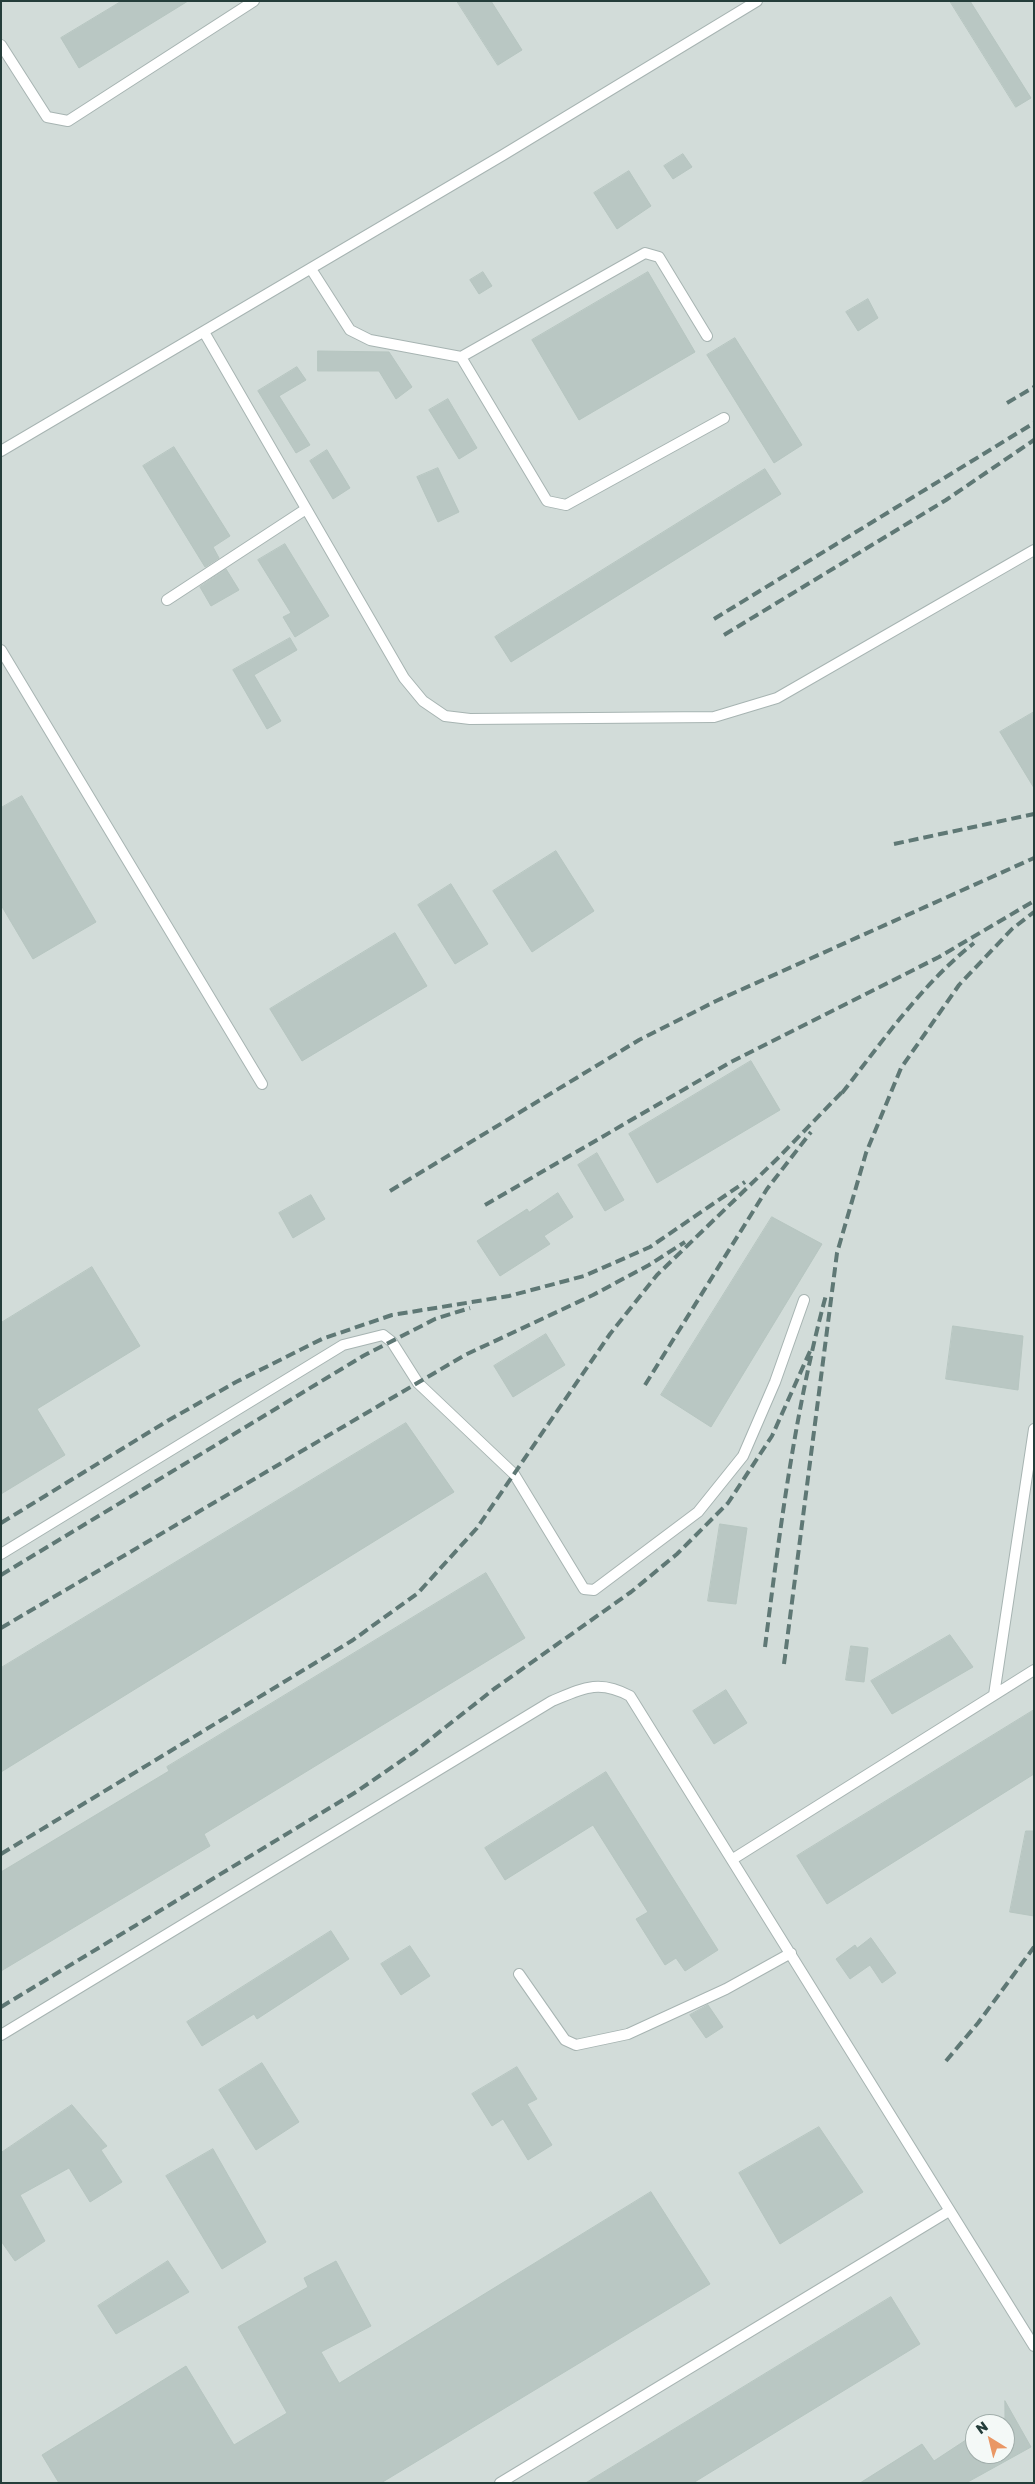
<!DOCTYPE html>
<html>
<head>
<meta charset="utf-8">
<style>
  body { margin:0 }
  #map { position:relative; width:1035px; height:2484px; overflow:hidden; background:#e4ecea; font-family:"Golos Text",sans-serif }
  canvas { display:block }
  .frame { position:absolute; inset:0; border:2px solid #243d3a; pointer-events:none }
  .north { position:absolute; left:965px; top:2414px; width:50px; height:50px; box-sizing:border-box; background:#f4f9f7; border:1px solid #a1aeab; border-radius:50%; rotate:324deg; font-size:14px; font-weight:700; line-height:20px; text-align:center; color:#243d3a }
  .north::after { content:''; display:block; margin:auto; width:18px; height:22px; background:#e99765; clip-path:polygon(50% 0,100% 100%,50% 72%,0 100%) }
</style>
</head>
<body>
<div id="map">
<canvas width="1035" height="2484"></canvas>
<div class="frame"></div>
<div class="north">N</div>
</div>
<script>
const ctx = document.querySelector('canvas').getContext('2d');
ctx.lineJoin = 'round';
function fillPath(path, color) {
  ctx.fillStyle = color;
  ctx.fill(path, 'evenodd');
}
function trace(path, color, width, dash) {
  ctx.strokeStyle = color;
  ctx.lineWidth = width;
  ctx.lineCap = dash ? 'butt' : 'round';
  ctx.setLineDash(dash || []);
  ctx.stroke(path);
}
const built = new Path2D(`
  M 1,1 L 1034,1 L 1034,2483 L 1,2483 ZM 975,2424 L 1005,2424 L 1005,2454 L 975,2454 Z`);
const building = new Path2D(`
  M 122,1 L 188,1 L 79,68 L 61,38 Z
  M 457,1 L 491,1 L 522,50 L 498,65 Z
  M 950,1 L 970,1 L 1031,98 L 1016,107 Z
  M 683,154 L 692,167 L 673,179 L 664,166 Z
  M 629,171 L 651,206 L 617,229 L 594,193 Z
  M 483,272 L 492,286 L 479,294 L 470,280 Z
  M 648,272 L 695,352 L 579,420 L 532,340 Z
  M 868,299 L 878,318 L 858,331 L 846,312 Z
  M 735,338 L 802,445 L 774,463 L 707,355 Z
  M 318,351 L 389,352 L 412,387 L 396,399 L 379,371 L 318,371 Z
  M 297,367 L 306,380 L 279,396 L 310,445 L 296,453 L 258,391 Z
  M 448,399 L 477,448 L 459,459 L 429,410 Z
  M 174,447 L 230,536 L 213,547 L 219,558 L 205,567 L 143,466 Z
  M 327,450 L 350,488 L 333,499 L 310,461 Z
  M 438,468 L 459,512 L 438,522 L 417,477 Z
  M 765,469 L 781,494 L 511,662 L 495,637 Z
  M 285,544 L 329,616 L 295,637 L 283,617 L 291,613 L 258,560 Z
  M 226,569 L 239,590 L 211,606 L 200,587 Z
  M 290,638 L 297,650 L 254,675 L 281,721 L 267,729 L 233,670 Z
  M 1034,712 L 1034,788 L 1000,732 Z
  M 22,796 L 96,922 L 33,959 L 1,905 L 1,808 Z
  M 556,851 L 594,911 L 532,952 L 493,891 Z
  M 451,884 L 488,944 L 455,964 L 418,905 Z
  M 395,933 L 427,986 L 302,1061 L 270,1009 Z
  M 751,1061 L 780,1110 L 657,1183 L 629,1134 Z
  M 597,1153 L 624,1200 L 605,1211 L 578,1165 Z
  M 558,1193 L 573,1217 L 544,1236 L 550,1244 L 500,1276 L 477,1241 L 527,1209 L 529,1212 Z
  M 311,1195 L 325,1219 L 293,1238 L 279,1213 Z
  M 772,1217 L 822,1244 L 711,1427 L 661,1395 Z
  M 92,1267 L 140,1346 L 37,1409 L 65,1455 L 1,1494 L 1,1323 Z
  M 953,1326 L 1023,1336 L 1018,1390 L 946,1379 Z
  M 546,1334 L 565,1365 L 513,1397 L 494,1366 Z
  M 406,1423 L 454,1492 L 1,1772 L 1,1668 Z
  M 720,1524 L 747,1528 L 736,1604 L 708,1601 Z
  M 486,1573 L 525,1638 L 204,1834 L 210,1846 L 1,1971 L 1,1872 L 169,1771 L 167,1767 Z
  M 950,1635 L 973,1667 L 892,1714 L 871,1681 Z
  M 851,1646 L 868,1648 L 864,1682 L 846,1680 Z
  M 726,1690 L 747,1723 L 714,1744 L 693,1711 Z
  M 1034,1710 L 1034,1774 L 827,1904 L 797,1856 Z
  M 606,1772 L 718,1950 L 685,1971 L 676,1958 L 665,1965 L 636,1919 L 648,1912 L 593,1825 L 505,1880 L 485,1848 Z
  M 1026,1831 L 1034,1831 L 1034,1916 L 1010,1912 Z
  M 331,1931 L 349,1959 L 257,2019 L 254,2014 L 202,2046 L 187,2022 Z
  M 871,1938 L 896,1973 L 882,1983 L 870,1965 L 850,1979 L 836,1959 L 855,1945 L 857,1948 Z
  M 410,1946 L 430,1976 L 401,1995 L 381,1964 Z
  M 708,2005 L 723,2027 L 706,2038 L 690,2015 Z
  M 262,2063 L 299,2122 L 256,2150 L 219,2090 Z
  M 517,2067 L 537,2099 L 527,2104 L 552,2145 L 528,2160 L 503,2119 L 492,2126 L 472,2094 Z
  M 72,2105 L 107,2146 L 101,2150 L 122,2182 L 90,2202 L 69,2168 L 20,2195 L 45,2241 L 15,2261 L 1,2241 L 1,2153 Z
  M 819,2127 L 863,2192 L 780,2244 L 739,2173 Z
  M 213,2149 L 266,2242 L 222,2269 L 166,2176 Z
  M 651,2192 L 710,2284 L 381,2483 L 59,2483 L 42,2455 L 186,2366 L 234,2445 L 287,2413 L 238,2327 L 308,2287 L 304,2278 L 336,2261 L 371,2326 L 321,2352 L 339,2383 Z
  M 168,2261 L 189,2292 L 116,2334 L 98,2306 Z
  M 891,2297 L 920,2344 L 799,2418 L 693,2483 L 586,2483 Z
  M 1005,2401 L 1031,2447 L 966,2483 L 860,2483 L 922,2444 L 934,2461 L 975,2434 L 975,2454 L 1005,2454 Z`);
const lane = new Path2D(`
  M 1,45 L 47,117 L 68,121 L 254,1
  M 311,269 L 350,330 L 370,340 L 461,357 L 645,253 L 659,257 L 707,336
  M 204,332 L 404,678 L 423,701 L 445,716 L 470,719 L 714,717 L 777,698 L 1034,550
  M 461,357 L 547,501 L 566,505 L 724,418
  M 1,451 L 503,155 L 757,1
  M 167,600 L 306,509
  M 1,650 L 262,1084
  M 1,1554 L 343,1345 L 383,1335 L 392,1342 L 418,1383 L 514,1474 L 584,1589 L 594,1590 L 698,1512 L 743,1456 L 775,1382 L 804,1300
  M 994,1695 L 1034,1429
  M 733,1859 L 1034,1670
  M 519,1974 L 565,2040 L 576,2045 L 628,2034 L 726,1989 L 791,1953
  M 1,2035 L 552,1701 C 583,1688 599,1679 630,1696 L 1034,2346
  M 500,2483 L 949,2211`);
const rail = new Path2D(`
  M 1007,403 L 1034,387
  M 714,619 L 1034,423
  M 724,635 L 946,500 L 1034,440
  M 894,844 L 1034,814
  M 842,1093 C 883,1041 921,985 974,943
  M 390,1191 L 639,1040 L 716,1001 L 1034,858
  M 485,1205 L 731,1062 L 939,957 L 1034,901
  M 645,1385 L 767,1189 L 811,1132
  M 1,1523 L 169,1420 L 236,1382 L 322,1339 L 392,1315 L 509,1296 L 584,1276 L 650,1247 L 745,1182
  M 1,1575 L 363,1356 L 435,1319 L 470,1308
  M 1,1628 L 465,1355 L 593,1295 L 649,1265 L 685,1242
  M 765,1647 C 780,1528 795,1410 826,1295
  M 784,1664 L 837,1253 L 866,1153 L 901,1068 L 959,985 L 1012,929 L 1034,912
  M 1,1854 L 353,1640 L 418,1593 L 477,1528 L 610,1334 L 657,1275 L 778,1158 L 846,1088
  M 1,2007 L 356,1792 L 414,1752 L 494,1689 L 631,1592 L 677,1554 L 728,1503 L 772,1436 L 811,1349
  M 946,2061 L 978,2023 L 1034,1947`);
fillPath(built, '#d2dcd9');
fillPath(building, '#b9c7c3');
trace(building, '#b7c6c1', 1);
trace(lane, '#a7b4b2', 12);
trace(lane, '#fff', 10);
trace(rail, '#5f7875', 4, [10, 5]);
</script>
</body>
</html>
